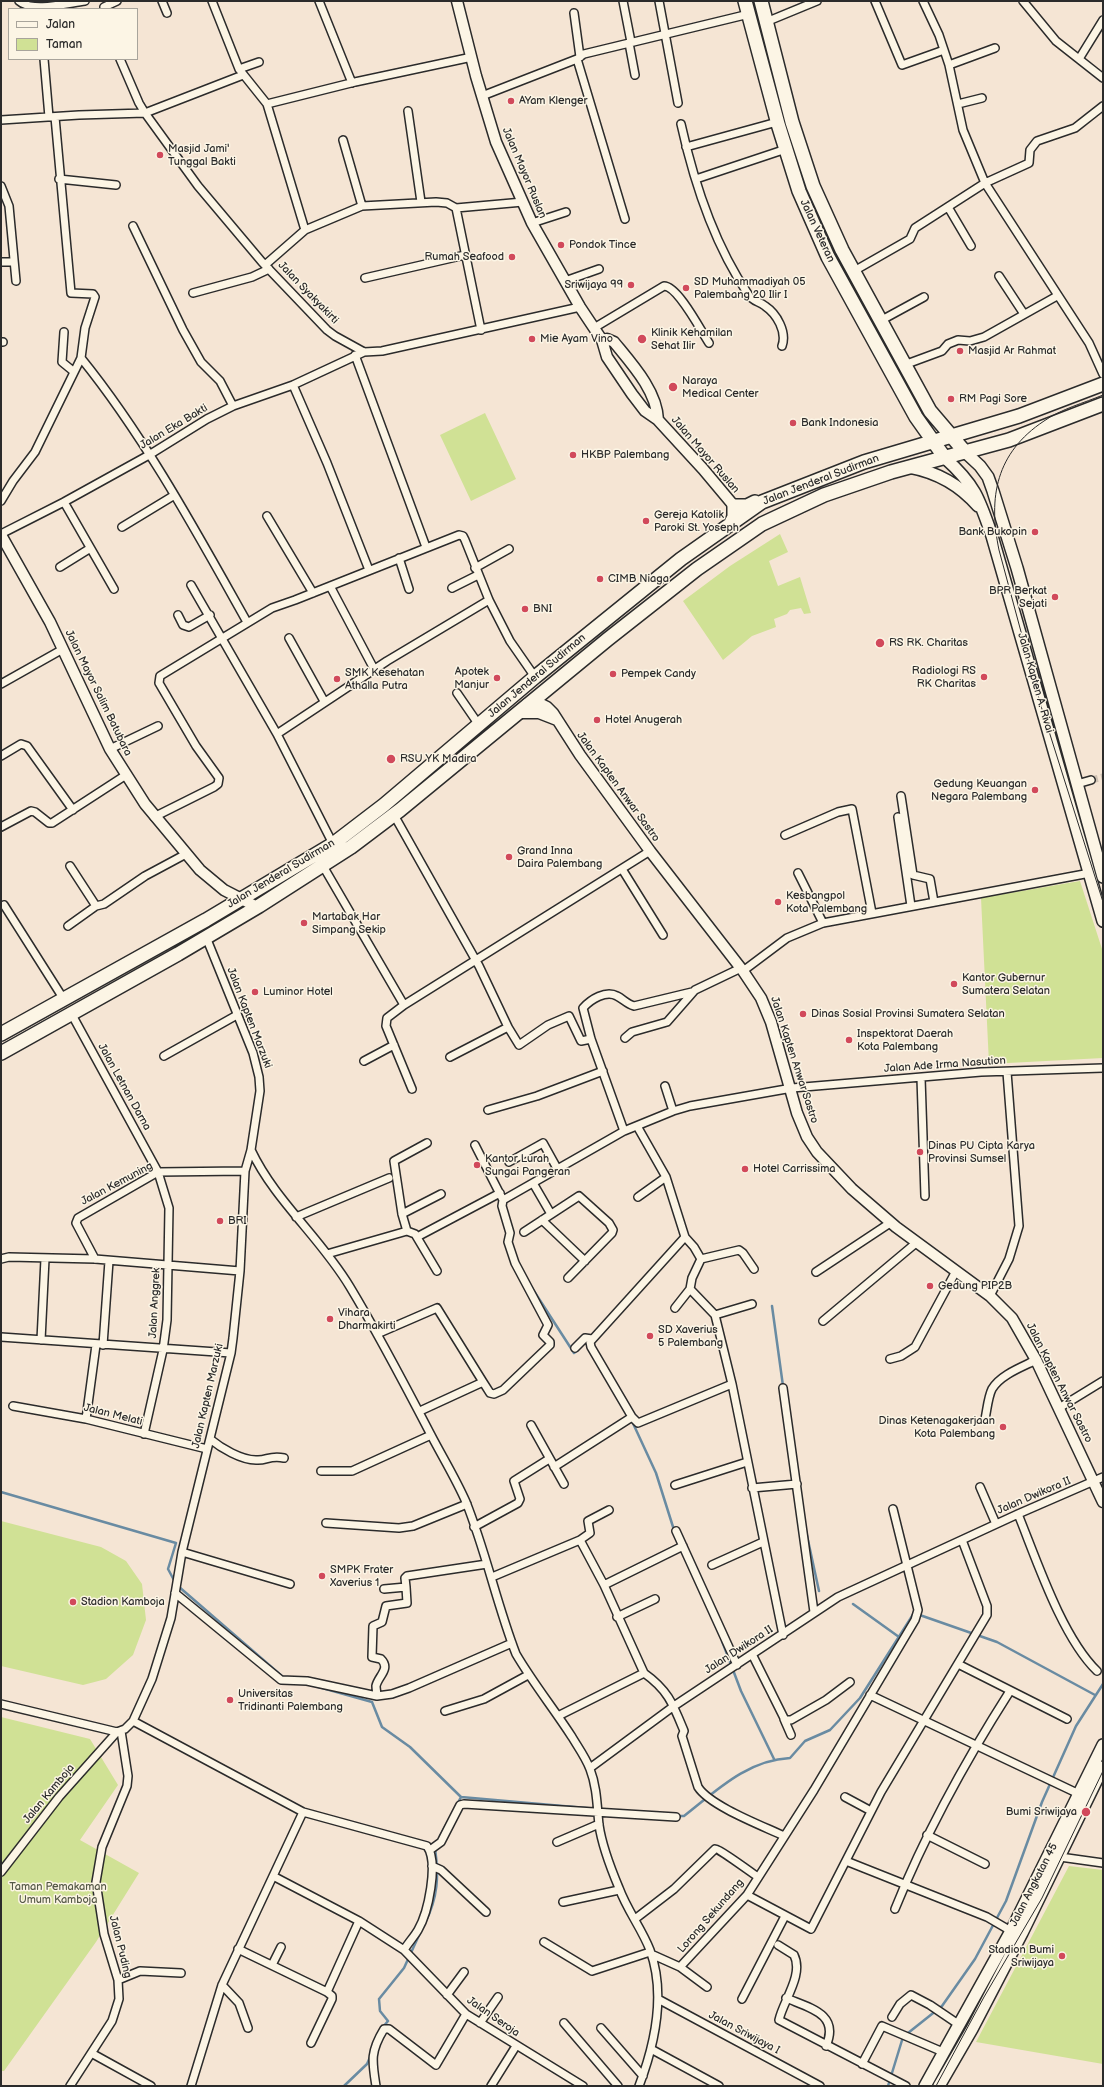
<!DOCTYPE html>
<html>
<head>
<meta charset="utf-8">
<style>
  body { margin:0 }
  #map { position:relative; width:1104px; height:2087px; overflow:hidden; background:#f5e5d4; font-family:"Balsamiq Sans",sans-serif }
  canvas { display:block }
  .frame { position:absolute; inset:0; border:2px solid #2b2b2b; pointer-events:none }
  .legend { position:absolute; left:8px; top:8px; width:130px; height:52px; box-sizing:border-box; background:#fcf5e5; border:1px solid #a8a49b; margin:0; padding:5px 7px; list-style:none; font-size:12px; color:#2b2b2b }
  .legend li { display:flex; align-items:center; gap:8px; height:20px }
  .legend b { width:20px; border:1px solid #a8a49b }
</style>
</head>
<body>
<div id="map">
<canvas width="1104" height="2087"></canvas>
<div class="frame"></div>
<ul class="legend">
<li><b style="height:5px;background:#fcf5e5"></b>Jalan</li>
<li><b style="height:11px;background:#d0e195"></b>Taman</li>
</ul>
</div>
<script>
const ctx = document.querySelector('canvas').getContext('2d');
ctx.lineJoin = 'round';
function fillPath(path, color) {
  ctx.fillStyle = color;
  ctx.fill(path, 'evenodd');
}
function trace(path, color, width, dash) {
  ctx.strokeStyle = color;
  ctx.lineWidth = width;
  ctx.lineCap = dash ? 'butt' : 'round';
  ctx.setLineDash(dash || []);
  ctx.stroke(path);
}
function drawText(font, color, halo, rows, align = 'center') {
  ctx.font = font + ' "Balsamiq Sans",sans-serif';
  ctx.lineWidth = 3;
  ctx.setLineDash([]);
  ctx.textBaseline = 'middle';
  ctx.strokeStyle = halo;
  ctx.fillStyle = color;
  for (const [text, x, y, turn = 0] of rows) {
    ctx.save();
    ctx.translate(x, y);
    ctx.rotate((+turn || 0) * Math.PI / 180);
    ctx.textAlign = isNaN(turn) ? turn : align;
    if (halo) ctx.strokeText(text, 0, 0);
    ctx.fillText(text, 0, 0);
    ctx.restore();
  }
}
const green = new Path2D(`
  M 485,413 L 516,479 L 471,501 L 440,435 Z
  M 780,534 L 788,552 L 769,561 L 778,586 L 800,577 L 811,613 L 804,614 L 801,608 L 790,610 L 787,614 L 774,619 L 776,627 L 752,636 L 723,660 L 683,601 L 730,566 Z
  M 1080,881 L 1103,952 L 1103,1058 L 989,1064 L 981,898 Z
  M 1,1521 L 101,1547 L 126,1561 L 142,1584 L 146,1620 L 133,1655 L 106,1679 L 83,1685 L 1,1666 Z
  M 1,1717 L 90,1739 L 118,1785 L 80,1840 L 139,1873 L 96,1942 L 4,2071 L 1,2071 Z
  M 1069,1866 L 1103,1870 L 1103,2064 L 976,2042 Z`);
const stream = new Path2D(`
  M 532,1288 L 574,1353 L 578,1350
  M 772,1306 L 783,1386
  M 631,1419 L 656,1473 L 674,1530
  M 1,1492 L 176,1543 L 168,1569 L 175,1582
  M 806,1531 L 819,1591
  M 178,1586 L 283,1677
  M 853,1604 L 899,1637
  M 722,1641 L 741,1691 L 774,1759
  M 315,1686 L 372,1702 L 382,1727 L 410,1747 L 461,1797 L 597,1809
  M 676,1816 L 684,1816 C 716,1791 747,1760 790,1758 L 805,1741 L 830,1730 L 860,1698 L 914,1613 L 997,1642 L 1095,1695
  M 440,1836 L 461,1797
  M 425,1923 C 438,1897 439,1876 435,1848
  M 383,2027 L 388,2021 L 380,2011 L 379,1999 L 404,1968 L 420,1933
  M 344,2086 L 367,2064 L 371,2055
  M 888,2086 L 903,2037 L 942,2006 L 975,1959 L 1006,1901 L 1042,1802 L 1076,1726 L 1103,1684`);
const streetTunnel = new Path2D(`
  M 1091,780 L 1103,777`);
const street = new Path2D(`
  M 19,1 C 32,13 68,3 85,1
  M 162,1 L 167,13
  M 212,1 L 239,69 L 267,104 L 305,230
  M 319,1 L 352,83
  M 623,1 L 631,42
  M 659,1 L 678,103
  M 875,1 L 902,65 L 944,50
  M 923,1 L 939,35 L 949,65 L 963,130 L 985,183 L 1089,343 L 1103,374
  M 1023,1 L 1056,41 L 1103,78
  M 104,7 L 117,1
  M 574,13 L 580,57
  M 766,22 L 817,1
  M 629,43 L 635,75
  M 44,59 L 49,117
  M 120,59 L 139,103 L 145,113 L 198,186 L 262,262 L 327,330 L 335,336 L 364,352 L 382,351 L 580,307
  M 577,59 L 625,219
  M 1079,59 L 1103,20
  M 949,65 L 995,48
  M 239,69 L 259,62
  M 482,96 L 577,59 L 584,54 L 749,14
  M 267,104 L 355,82 L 472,57
  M 958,104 L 982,98
  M 408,111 L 421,202
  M 55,117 L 71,293 L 93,294 L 95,297 L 85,328 L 81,358
  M 1,120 L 79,115 L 145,113 L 243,75
  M 681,124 C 694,183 714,244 748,294 C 753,302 759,301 765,306 C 777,314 787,332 782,346
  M 686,147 L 777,122
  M 59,179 L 116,185
  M 696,179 L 786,149
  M 1,186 L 9,206 L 16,281
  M 362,206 L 436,202 L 447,203 L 456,208 L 481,330
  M 948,207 L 971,246
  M 456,208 L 523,202
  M 532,223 L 566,212
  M 133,226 L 183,330 L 201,362 L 220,381 L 233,406
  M 1,262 L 14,262
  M 265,265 L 305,230 L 362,206 L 343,140
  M 854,271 L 910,239 L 915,228 L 985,183 L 1029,163 L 1030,150 L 1037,141 L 1075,128 L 1103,106
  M 999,276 L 1024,314
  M 365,278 L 465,255
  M 565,281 L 599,269
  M 193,293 L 252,277 L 269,269
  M 880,321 L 924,297
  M 594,328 L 664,286 C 678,286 701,331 709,343
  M 64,332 L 62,362 L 73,371
  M 1,342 L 3,342
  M 355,355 L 426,547
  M 904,365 L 942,351 L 948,344 L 958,340 L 970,341 L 984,337 L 1057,296
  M 293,385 L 327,463 L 369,570
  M 1,501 L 13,481 L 35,452 L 81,358 C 145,437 197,533 247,622
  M 64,502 L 114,589
  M 267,516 L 313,593
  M 122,527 L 173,496
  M 1,534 L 64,502 L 149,455 L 207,419 L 233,406 L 293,385 L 364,352
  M 399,558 L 409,589
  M 60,567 L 89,549
  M 475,568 L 509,549
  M 191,585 L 277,734 L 333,844
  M 330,586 L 374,669
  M 452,588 L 478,575
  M 178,615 L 183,625 L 189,627 L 210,615
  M 289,638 L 324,701
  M 1,684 L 63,649
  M 457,693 L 479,725
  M 277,734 L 387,661 L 489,600
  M 110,749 L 158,726
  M 1,756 L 21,744 L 27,746 L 73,810
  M 1077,784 L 1091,780
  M 901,796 L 913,875 L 930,879 L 934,902
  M 394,815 L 479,966 L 508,1027 L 450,1057
  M 154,817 L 214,787 L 218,784 L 219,778 L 196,746 L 159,683 L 160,676 L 272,608 L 295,600 L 459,535 L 463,536 L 465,540 L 489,600 L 510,641 L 535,677
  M 898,817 L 911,906
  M 1,827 L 31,811 L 35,812 L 49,823 L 52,823 L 126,775
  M 785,835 L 838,812 L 852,809 L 872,913
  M 70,866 L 96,906 L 104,904 L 145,876 L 186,854
  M 323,866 L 404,1005
  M 622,869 L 663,935
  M 798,873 L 823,923
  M 4,905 L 63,998
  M 68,926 L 96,906
  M 743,971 L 787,938 L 823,923 L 1090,873
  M 71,1013 L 158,1172 L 169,1208 L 167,1320 L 163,1350 L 144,1434
  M 508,1027 L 519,1045 L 548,1025 L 569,1016 L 581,1041 L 591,1039
  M 625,1038 L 632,1032 L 667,1022 L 695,990 L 741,968
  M 164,1056 L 237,1015
  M 364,1061 L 394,1045
  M 921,1078 L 925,1196
  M 665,1086 L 673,1111
  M 412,1089 L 386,1026 L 387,1018 L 404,1005 L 650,851
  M 488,1110 L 537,1096 L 603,1071
  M 637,1126 L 666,1177 L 685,1237 L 694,1247 L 701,1259 L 692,1278 L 690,1289 L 715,1315 L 732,1384 L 783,1635
  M 624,1131 L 591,1039 L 583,1008 C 591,999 606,990 617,996 C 623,999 627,1004 634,1006 L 692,992
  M 251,1150 C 275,1201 321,1238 350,1287 C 379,1335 405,1385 431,1435 C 443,1458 456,1479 466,1502 C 486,1552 497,1605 516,1654 C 533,1683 554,1709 572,1737 C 578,1747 586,1758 590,1769 C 597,1787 597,1806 599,1825 C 602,1846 611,1869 619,1888 C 627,1910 642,1929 650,1950 C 666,1994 655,2044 639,2086
  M 509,1162 L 543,1143 L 558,1170
  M 533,1183 L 551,1214
  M 638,1197 L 666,1177
  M 503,1200 L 624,1131 L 673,1111 L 690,1106 L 792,1088 L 981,1072 L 1103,1068
  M 402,1214 L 441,1194
  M 296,1217 L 389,1178
  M 542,1220 L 585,1261
  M 407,1231 L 415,1234 L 437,1271
  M 524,1232 L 579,1196 L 609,1223 L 613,1230 L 612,1233 L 568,1278
  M 417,1237 L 500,1193
  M 327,1254 L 407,1231 L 402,1214 L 394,1161 L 427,1143
  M 1,1259 L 9,1257 L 95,1259 L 240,1271
  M 95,1259 L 76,1223 L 78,1218 L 158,1172 L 245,1171
  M 701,1259 L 739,1250 L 743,1253 L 754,1269
  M 816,1272 L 890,1223
  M 990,1296 L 1009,1259 L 1019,1226 L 1007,1072
  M 675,1308 L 690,1289
  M 715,1315 L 752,1304
  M 823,1321 L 916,1243
  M 377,1334 L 437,1308 L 483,1382 L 490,1393 L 494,1394 L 503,1390 L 550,1345 L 550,1342 L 543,1335 L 548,1325 L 515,1263 L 508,1242 L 510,1233 L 502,1206 L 503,1200 L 475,1145
  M 1,1337 L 231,1353
  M 41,1340 L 45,1259
  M 103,1345 L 109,1261
  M 575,1348 L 585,1338 L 592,1339
  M 890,1359 L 901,1356 L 915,1347 L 956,1271
  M 783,1388 L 814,1612
  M 13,1406 L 86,1419 L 207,1449
  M 1059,1408 L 1103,1381
  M 420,1411 L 483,1382
  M 632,1417 L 638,1423 L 732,1384
  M 86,1419 L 96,1345
  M 985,1419 C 987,1410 988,1397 992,1389 C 1000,1375 1022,1367 1036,1360
  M 531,1425 L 564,1484
  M 210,1439 C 221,1448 241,1460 256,1460 C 267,1461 269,1455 284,1458
  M 554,1467 L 632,1417 L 591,1347 L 590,1342 L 685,1237
  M 321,1471 L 352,1471 L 431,1435
  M 675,1485 L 747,1462
  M 980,1487 L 996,1524
  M 752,1488 L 797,1484
  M 1018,1514 C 1037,1561 1062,1637 1097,1671
  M 326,1523 L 399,1528 L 413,1526 L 467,1504
  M 474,1527 L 518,1503 L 520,1499 L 514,1481 L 549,1459
  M 676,1531 L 737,1665
  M 580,1540 L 590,1533 L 588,1521 L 609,1510
  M 182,1552 L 290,1584
  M 712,1565 L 763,1542
  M 492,1577 L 580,1540 L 604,1585 L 644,1673
  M 604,1585 L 683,1546
  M 384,1589 L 406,1587 L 405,1578 L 407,1576 L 487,1564
  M 175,1593 L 281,1680 L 307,1681 L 377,1696 L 392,1694 L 409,1688 L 512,1643
  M 617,1617 L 655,1599
  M 752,1654 L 785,1720 L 791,1720 L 826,1700 L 850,1682
  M 958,1664 L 1067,1719
  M 870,1695 L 1079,1794
  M 377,1696 C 377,1693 376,1689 376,1686 C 378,1676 391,1669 381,1659 L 372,1657 L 373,1626 L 382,1622 L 386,1606 L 407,1603 L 406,1587
  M 1,1704 L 117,1732 L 125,1729 L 133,1721 L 152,1679 L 171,1618 L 182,1552 L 231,1353 L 233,1338 L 240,1271 L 245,1171 L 251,1150 L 260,1091 L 259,1077 L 253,1053 L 206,937
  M 445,1711 L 484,1699 L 528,1675
  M 558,1716 L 644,1673 C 668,1690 673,1704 684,1731 L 682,1736 L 698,1787 C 710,1806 763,1826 784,1836
  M 784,1719 L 791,1735
  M 133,1721 L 303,1812 L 427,1846 C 439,1863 428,1913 418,1930 C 414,1937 408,1943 404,1950
  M 590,1768 L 674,1706 L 838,1597 L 1018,1514 L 1103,1477
  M 845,1797 L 871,1811
  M 927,1835 L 985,1864
  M 557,1842 L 599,1824
  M 430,1850 L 441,1842 L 460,1805 L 464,1804 L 676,1817
  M 1060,1857 L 1103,1863
  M 846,1861 L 987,1917 L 1011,1931
  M 432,1866 L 441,1870 L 486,1912
  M 1,1872 L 59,1797 L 117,1732
  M 273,1876 L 359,1921 L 404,1950 L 466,2014 L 583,2086
  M 747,1895 L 811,1929 L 881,1792 L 987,1615 L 987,1606 L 962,1540
  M 563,1902 L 619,1890
  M 895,1909 C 926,1832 966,1760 1010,1691
  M 635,1919 L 674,1889 L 715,1849 C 718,1848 752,1873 758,1877
  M 544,1942 L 592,1971 L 650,1952
  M 778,1945 L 794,1955 C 804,1975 783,2001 779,2020 L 906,2086
  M 238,1949 L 327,1992 L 359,1921
  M 651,1954 L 680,1967 L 747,1895 L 814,1790 L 915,1620 L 918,1610 L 893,1509
  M 272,1965 L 281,1947
  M 680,1967 L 707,1987
  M 118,1980 L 140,1971 L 181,1973
  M 222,1985 L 239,2003 L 248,2028
  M 447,1995 L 464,1972
  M 786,1998 C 810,2008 840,2014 826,2046
  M 658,1999 L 820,2086
  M 742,1999 L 785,1916
  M 892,2017 L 900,2004 L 911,1995 L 930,2005 L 958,2024
  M 480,2023 L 498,1997
  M 564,2023 L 618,2086
  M 601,2028 L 643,2076
  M 311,2043 L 332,1999 L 332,1996 L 327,1992
  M 651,2049 L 719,2086
  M 93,2054 L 151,2086
  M 862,2064 L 882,2026 L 943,2052
  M 70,2086 L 112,2021 L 119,1999 L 118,1980 L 104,1934 L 96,1882 L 102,1847 L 127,1786 L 128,1776 L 121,1731
  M 191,2086 L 222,1985 L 303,1812
  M 376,2086 C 372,2061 370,2052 384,2029 L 389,2029 L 436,2065 L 466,2014
  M 491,2086 L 516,2046`);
const secondary = new Path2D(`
  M 457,1 L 476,76 L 496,142 L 532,223 L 580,307 L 602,340 L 607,357 L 632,394 L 645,411 L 658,420 L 703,469 L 734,506
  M 602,340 L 607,339 L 614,342 C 632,364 657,391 658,420
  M 1,535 L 50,622 L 110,749 L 145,804 L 200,870 L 224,890 L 257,907
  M 527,704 L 541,704 L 547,707 L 553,713 L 580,755 L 650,851 L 743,971 L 761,998 L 771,1022 L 797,1113 L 807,1137 L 817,1152 L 852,1189 L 896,1227 L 990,1296 L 1012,1318 L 1036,1360 L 1103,1502
  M 517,713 L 539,713 L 557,720`);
const primary = new Path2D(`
  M 965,452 L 980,466 L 988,477 L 993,491 L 1017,568 L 1103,877
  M 945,458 C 975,485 979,498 992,536 L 1103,921
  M 909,467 C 936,472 960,485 978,506
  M 925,2086 L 1011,1931 L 1103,1745
  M 939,2086 L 972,2029 L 1022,1933 L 1103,1767`);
const highway = new Path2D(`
  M 745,1 L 778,124 L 799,191 L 828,257 L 916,417 L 945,458
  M 761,1 L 792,122 L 813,186 L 842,250 L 930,411 L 965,452
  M 731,523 L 734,517 L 734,506 L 747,506 L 755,502
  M 1,1034 L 206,920 L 333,844 L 384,805 L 535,677 L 681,559 L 762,502 L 864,462 L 1019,416 L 1103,384
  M 1,1053 L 178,954 L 259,906 L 351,847 L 400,810 L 608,639 L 697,569 L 762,524 L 824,495 L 891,472 L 1009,440 L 1103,404`);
const tram = new Path2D(`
  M 1103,395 C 1084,403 1061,409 1044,421 C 996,453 988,497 999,550 L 1041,706 L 1103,902
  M 936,2086 L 984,1997 L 1042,1898 L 1103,1771`);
const markers = [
  [511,101,4,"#d1495b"],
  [160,155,4,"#d1495b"],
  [561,245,4,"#d1495b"],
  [512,257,4,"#d1495b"],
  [631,285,4,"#d1495b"],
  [686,288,4,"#d1495b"],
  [532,339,4,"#d1495b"],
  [642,339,5,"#d1495b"],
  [960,351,4,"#d1495b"],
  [673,387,5,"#d1495b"],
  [951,399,4,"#d1495b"],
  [793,423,4,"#d1495b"],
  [573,455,4,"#d1495b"],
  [646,521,4,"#d1495b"],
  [1035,532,4,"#d1495b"],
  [600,579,4,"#d1495b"],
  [1055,597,4,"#d1495b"],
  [525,609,4,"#d1495b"],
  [880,643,5,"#d1495b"],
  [613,674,4,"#d1495b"],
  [984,677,4,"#d1495b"],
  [497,678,4,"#d1495b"],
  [337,679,4,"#d1495b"],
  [597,720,4,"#d1495b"],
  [391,759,5,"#d1495b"],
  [1035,790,4,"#d1495b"],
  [509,857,4,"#d1495b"],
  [778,902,4,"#d1495b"],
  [304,923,4,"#d1495b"],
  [954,984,4,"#d1495b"],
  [255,992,4,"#d1495b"],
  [803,1014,4,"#d1495b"],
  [849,1040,4,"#d1495b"],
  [920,1152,4,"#d1495b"],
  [477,1165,4,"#d1495b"],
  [745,1169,4,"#d1495b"],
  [220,1221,4,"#d1495b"],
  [930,1286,4,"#d1495b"],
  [330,1319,4,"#d1495b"],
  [650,1336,4,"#d1495b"],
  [1003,1427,4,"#d1495b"],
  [322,1576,4,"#d1495b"],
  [73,1602,4,"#d1495b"],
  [230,1700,4,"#d1495b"],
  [1086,1812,5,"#d1495b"],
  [1062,1956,4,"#d1495b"]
];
const poiNames = [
  ["AYam Klenger",519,101],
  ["Masjid Jami'",168,149],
  ["Tunggal Bakti",168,162],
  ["Pondok Tince",569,245],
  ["Rumah Seafood",504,257,"right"],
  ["SD Muhammadiyah 05",694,282],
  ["Palembang 20 Ilir I",694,295],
  ["Sriwijaya 99",623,285,"right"],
  ["Klinik Kehamilan",651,333],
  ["Sehat Ilir",651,346],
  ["Mie Ayam Vino",540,339],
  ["Masjid Ar Rahmat",968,351],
  ["Naraya",682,381],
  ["Medical Center",682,394],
  ["RM Pagi Sore",959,399],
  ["Bank Indonesia",801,423],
  ["HKBP Palembang",581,455],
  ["Gereja Katolik",654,515],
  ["Paroki St. Yoseph",654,528],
  ["Bank Bukopin",1027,532,"right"],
  ["CIMB Niaga",608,579],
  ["BPR Berkat",1047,591,"right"],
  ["Sejati",1047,604,"right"],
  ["BNI",533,609],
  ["RS RK. Charitas",889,643],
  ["Radiologi RS",976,671,"right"],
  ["RK Charitas",976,684,"right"],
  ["Apotek",489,672,"right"],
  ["Manjur",489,685,"right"],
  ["SMK Kesehatan",345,673],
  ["Athalla Putra",345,686],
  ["Pempek Candy",621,674],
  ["Hotel Anugerah",605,720],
  ["RSU YK Madira",400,759],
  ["Gedung Keuangan",1027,784,"right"],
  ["Negara Palembang",1027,797,"right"],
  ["Grand Inna",517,851],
  ["Daira Palembang",517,864],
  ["Kesbangpol",786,896],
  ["Kota Palembang",786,909],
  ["Martabak Har",312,917],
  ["Simpang Sekip",312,930],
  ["Kantor Gubernur",962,978],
  ["Sumatera Selatan",962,991],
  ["Luminor Hotel",263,992],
  ["Dinas Sosial Provinsi Sumatera Selatan",811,1014],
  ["Inspektorat Daerah",857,1034],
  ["Kota Palembang",857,1047],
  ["Dinas PU Cipta Karya",928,1146],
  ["Provinsi Sumsel",928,1159],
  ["Kantor Lurah",485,1159],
  ["Sungai Pangeran",485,1172],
  ["Hotel Carrissima",753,1169],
  ["BRI",228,1221],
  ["Gedung PIP2B",938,1286],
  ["Vihara",338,1313],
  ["Dharmakirti",338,1326],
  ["SD Xaverius",658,1330],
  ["5 Palembang",658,1343],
  ["Dinas Ketenagakerjaan",995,1421,"right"],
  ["Kota Palembang",995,1434,"right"],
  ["SMPK Frater",330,1570],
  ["Xaverius 1",330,1583],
  ["Stadion Kamboja",81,1602],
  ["Universitas",238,1694],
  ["Tridinanti Palembang",238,1707],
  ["Bumi Sriwijaya",1077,1812,"right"],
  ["Stadion Bumi",1054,1950,"right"],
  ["Sriwijaya",1054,1963,"right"]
];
const streetNames = [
  ["Jalan Mayor Ruslan",524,173,67],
  ["Jalan Veteran",817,231,65],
  ["Jalan Syakyakirti",308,293,46],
  ["Jalan Eka Bakti",174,427,-31],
  ["Jalan Mayor Ruslan",705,455,49],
  ["Jalan Jenderal Sudirman",821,480,-21],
  ["Jalan Jenderal Sudirman",537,676,-40],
  ["Jalan Kapten A. Rivai",1035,683,74],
  ["Jalan Mayor Salim Batubara",98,693,64],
  ["Jalan Kapten Anwar Sastro",618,787,54],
  ["Jalan Jenderal Sudirman",281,874,-31],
  ["Jalan Kapten Marzuki",249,1018,69],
  ["Jalan Kapten Anwar Sastro",794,1060,72],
  ["Jalan Ade Irma Nasution",945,1065,-4],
  ["Jalan Letnan Darna",124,1087,61],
  ["Jalan Kemuning",117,1184,-28],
  ["Jalan Anggrek",155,1303,-87],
  ["Jalan Kapten Anwar Sastro",1059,1383,63],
  ["Jalan Kapten Marzuki",208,1396,-77],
  ["Jalan Melati",113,1415,14],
  ["Jalan Dwikora II",1034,1496,-23],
  ["Jalan Dwikora II",739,1650,-33],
  ["Jalan Kamboja",49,1794,-50],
  ["Jalan Angkatan 45",1034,1885,-63],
  ["Lorong Sekundang",711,1916,-49],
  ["Jalan Puding",120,1947,76],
  ["Jalan Seroja",493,2017,35],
  ["Jalan Sriwijaya I",744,2033,28]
];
const parkNames = [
  ["Taman Pemakaman",58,1887],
  ["Umum Kamboja",58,1900]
];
fillPath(green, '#d0e195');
trace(stream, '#698ba2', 2.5);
trace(streetTunnel, '#cdc0b2', 7, [7, 3.5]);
trace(street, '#2b2b2b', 10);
trace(secondary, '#2b2b2b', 13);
trace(primary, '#2b2b2b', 14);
trace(highway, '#2b2b2b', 16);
trace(street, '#fcf5e5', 7);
trace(secondary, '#fcf5e5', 10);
trace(primary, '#fcf5e5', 11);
trace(highway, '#fcf5e5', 13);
trace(tram, '#2b2b2b', 1);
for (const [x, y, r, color] of markers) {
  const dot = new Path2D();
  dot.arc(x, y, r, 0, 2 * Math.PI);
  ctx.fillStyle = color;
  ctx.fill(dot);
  trace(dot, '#fcf5e5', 1.5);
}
drawText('11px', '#2b2b2b', '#fcf5e5', poiNames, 'left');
drawText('11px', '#2b2b2b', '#fcf5e5', streetNames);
drawText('11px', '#545846', '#fcf5e5', parkNames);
</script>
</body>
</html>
